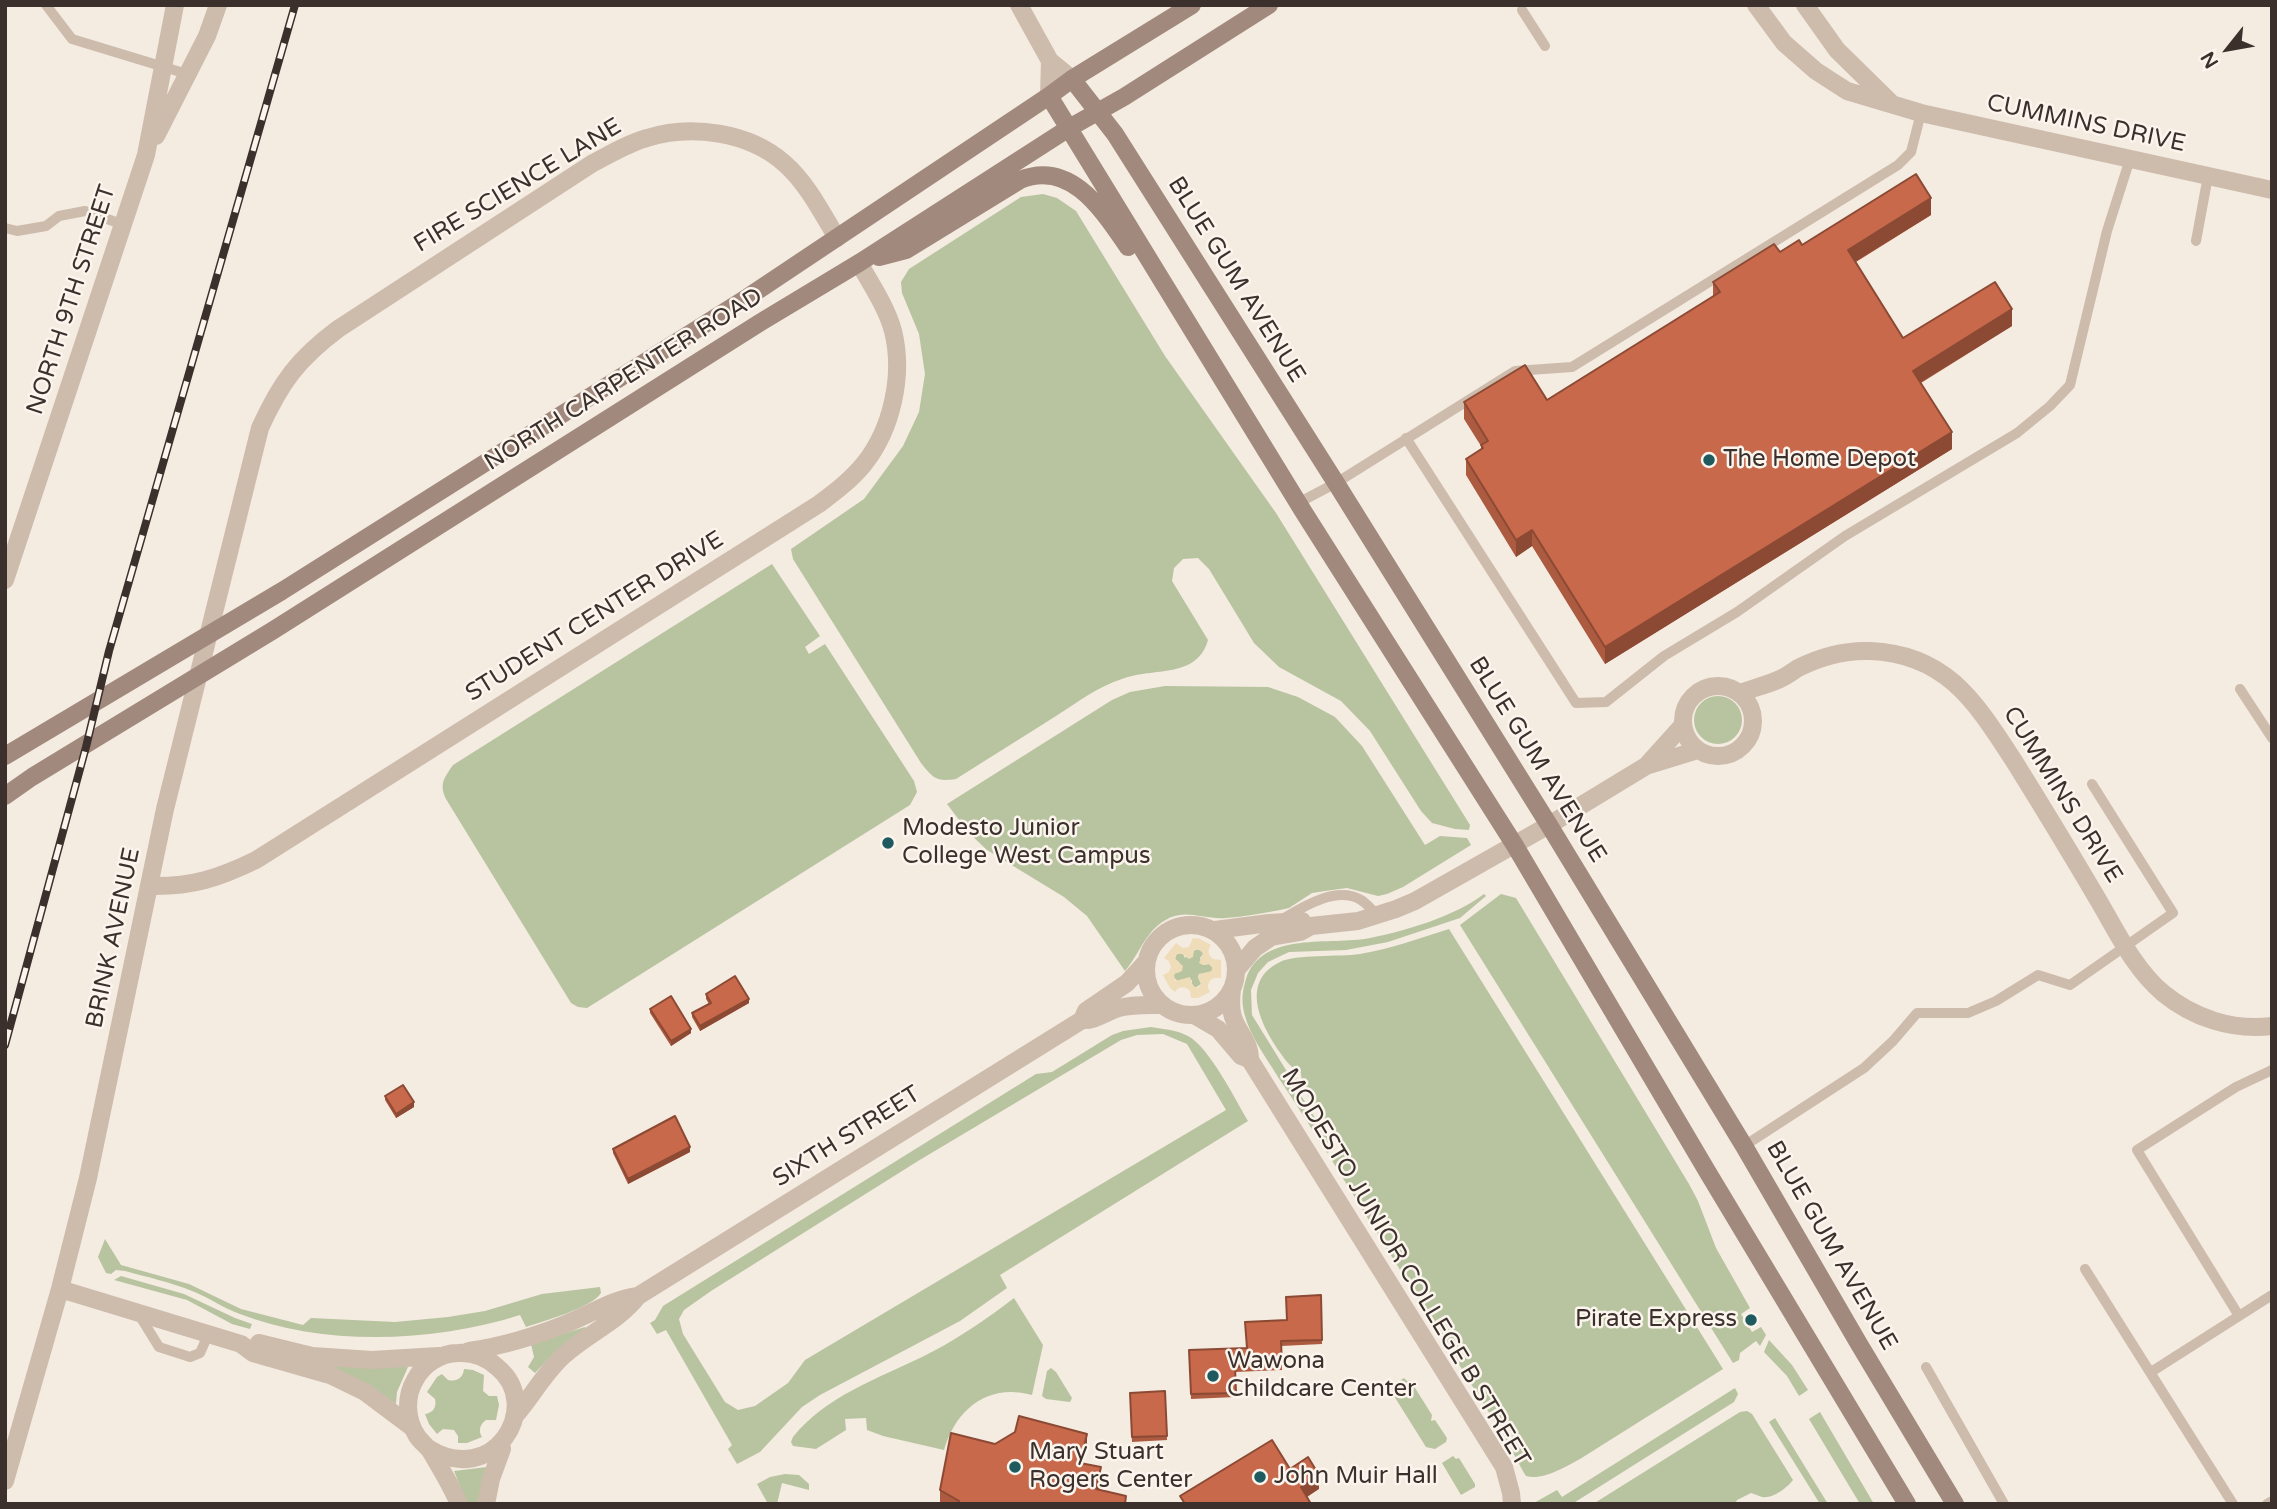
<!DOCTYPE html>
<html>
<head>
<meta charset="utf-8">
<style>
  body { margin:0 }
  #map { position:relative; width:2277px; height:1509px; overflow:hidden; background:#f4ebe1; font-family:"Varela Round",sans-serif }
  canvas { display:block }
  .frame { position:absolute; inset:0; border:7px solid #3b302b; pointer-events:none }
  .north { position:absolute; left:2193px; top:14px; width:70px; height:70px; -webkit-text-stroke:5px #fbf5ee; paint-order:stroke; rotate:239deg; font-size:19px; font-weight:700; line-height:28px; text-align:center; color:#3b302b }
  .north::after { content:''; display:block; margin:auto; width:24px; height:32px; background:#3b302b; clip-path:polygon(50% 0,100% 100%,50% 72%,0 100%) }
</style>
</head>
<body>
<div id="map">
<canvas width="2277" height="1509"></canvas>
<div class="frame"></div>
<div class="north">N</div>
</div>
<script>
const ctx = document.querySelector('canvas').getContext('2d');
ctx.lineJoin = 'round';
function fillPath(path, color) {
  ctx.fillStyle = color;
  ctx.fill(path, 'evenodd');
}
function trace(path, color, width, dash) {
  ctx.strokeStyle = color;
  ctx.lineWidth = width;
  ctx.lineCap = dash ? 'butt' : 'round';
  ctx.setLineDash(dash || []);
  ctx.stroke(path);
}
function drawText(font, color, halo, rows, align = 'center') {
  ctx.font = font + ' "Varela Round",sans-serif';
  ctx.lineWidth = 5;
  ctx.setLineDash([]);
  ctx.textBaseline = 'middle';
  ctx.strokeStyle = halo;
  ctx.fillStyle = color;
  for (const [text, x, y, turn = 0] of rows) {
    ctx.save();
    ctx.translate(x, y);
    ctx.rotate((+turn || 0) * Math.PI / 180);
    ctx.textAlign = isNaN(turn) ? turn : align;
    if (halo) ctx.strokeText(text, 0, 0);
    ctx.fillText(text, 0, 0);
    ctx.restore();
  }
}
const green = new Path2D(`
  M 1043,194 L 1057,198 L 1076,211 L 1165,356 L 1276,513 L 1470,825 L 1469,830 L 1455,829 L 1432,823 L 1421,811 L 1370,731 L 1341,701 L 1279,667 L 1254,643 L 1209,569 L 1198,558 L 1183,559 L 1174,568 L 1172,581 L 1208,640 C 1197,679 1154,667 1122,679 C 1097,687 1078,702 1056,716 C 1023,737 989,758 956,779 C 936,782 933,778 921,763 L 793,559 L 791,549 L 864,499 L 903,446 L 919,412 L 925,374 L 919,334 L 902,293 L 901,282 L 909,269 L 1021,197 Z
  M 772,564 L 820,636 L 805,647 L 809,654 L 825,644 L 914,781 L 917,792 L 910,805 L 587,1008 L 578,1007 L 571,1003 L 446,799 C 439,784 444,778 453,765 Z
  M 1165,686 L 1268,687 L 1298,697 L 1335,717 L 1362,746 L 1425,845 L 1440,836 L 1467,838 L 1471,845 L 1403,887 L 1387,894 L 1378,896 L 1347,888 L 1325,891 L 1312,893 L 1289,908 L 1280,910 C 1262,913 1244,917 1226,918 C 1197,920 1180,903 1153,930 C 1142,942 1136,958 1125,971 L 1087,916 L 1064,897 L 987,850 L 969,833 L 947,804 L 1112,700 L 1130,692 Z
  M1694 720a24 24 0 1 1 48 0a24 24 0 1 1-48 0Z
  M 1484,894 L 1486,896 L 1460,918 L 1388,942 L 1346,950 L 1289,952 L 1268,962 L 1258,973 L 1251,990 L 1252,1015 L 1286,1070 L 1296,1076 L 1298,1091 L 1335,1149 L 1327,1153 C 1311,1128 1295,1102 1278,1077 C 1266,1057 1251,1038 1245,1016 C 1241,1002 1242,992 1246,979 C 1262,930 1331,946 1370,938 C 1406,931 1455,916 1484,894 Z
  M 1501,894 L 1516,898 L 1689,1184 L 1698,1201 L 1716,1248 L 1750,1308 L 1741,1314 L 1752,1332 L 1761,1327 L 1766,1335 L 1760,1346 L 1756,1341 L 1740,1353 L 1739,1360 L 1733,1363 L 1460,925 Z
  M 1449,929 L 1723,1369 L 1580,1459 C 1565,1467 1542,1481 1526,1476 L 1524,1473 L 1506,1440 L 1331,1159 L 1343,1151 L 1302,1086 L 1301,1073 C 1297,1070 1292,1068 1289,1064 C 1267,1037 1234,984 1280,962 C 1296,954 1339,957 1360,954 C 1391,949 1420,938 1449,929 Z
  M 1196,949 L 1202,951 L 1203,954 L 1200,958 L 1203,965 L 1209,964 L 1213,968 L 1210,973 L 1199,974 L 1198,977 L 1201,984 L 1195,988 L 1192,984 L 1192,980 L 1179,982 L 1173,977 L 1175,973 L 1180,972 L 1179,962 L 1175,959 L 1177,953 L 1183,954 L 1185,958 Z
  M 1151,1027 C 1163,1029 1177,1030 1188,1036 C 1209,1047 1235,1099 1248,1121 L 1000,1275 L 1007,1288 L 960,1321 L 820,1395 L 802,1407 L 760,1452 L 737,1464 L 728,1449 L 732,1445 L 666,1330 L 657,1334 L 650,1323 L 655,1320 L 663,1306 L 1036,1074 L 1052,1072 L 1112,1035 L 1123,1031 ZM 1163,1034 L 1187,1044 L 1226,1110 L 805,1360 L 788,1383 L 755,1406 L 738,1410 L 725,1402 L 683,1334 L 679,1319 L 684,1310 L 711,1291 L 918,1161 L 1121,1040 L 1137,1035 Z
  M 105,1239 L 121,1265 L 189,1284 L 241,1309 L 303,1325 L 311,1318 L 395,1322 L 448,1317 L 485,1311 L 542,1294 L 600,1287 L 601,1293 C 592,1308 543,1321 526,1327 L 520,1315 C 436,1342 324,1347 240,1314 C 223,1308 208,1297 192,1291 C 170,1282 147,1277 125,1271 L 116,1270 L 111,1274 L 106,1273 L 98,1257 Z
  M 121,1276 L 184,1294 L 235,1318 L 252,1324 L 250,1329 L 232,1324 L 187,1300 L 114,1280 Z
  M 1014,1298 L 1043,1345 L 1032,1395 C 988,1383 956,1409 944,1450 L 883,1436 L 867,1430 L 866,1418 L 845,1419 L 846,1430 L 816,1449 L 793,1446 L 791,1442 L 793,1437 C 826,1396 877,1379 922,1357 C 953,1342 987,1319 1014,1298 Z
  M 585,1327 L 586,1329 L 555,1352 L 535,1373 L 528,1367 L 534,1357 L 531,1344 Z
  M 1769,1340 L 1792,1365 L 1808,1390 L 1799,1396 L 1787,1376 L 1764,1352 Z
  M 326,1365 L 406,1367 L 408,1367 L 397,1392 L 396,1404 L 367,1384 Z
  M 1051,1368 L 1056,1372 L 1072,1398 L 1070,1402 L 1046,1399 L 1042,1396 L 1047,1371 Z
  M 464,1369 L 473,1370 L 484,1375 L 483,1391 L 489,1396 L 497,1396 L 499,1405 L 496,1420 L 486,1420 C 480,1424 478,1431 482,1437 L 467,1443 L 458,1443 L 458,1436 L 454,1430 L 443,1429 L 437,1434 L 429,1424 L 425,1414 C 433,1413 437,1407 435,1399 L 427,1392 L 437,1377 L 442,1374 L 448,1380 C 457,1382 463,1378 464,1369 Z
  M 1404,1378 L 1407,1381 L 1410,1380 L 1432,1415 L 1431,1421 L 1435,1420 L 1447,1438 L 1446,1442 L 1435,1449 L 1426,1447 L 1389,1388 Z
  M 1735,1388 L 1738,1394 L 1734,1402 L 1572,1504 L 1532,1504 L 1557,1490 L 1562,1497 Z
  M 1747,1411 L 1752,1414 L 1793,1480 C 1788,1487 1773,1499 1762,1497 C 1758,1496 1755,1494 1751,1493 L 1737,1500 L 1735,1504 L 1593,1504 L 1740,1412 Z
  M 1820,1412 L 1874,1504 L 1860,1504 L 1809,1419 Z
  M 1775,1418 L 1828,1504 L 1820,1504 L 1769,1422 Z
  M 1453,1456 L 1456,1459 L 1459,1458 L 1475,1484 L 1475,1487 L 1461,1495 L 1442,1463 Z
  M 487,1467 L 477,1504 L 467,1504 L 454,1471 Z
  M 785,1474 L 799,1475 L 809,1484 L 809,1490 L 782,1483 L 777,1504 L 768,1504 L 757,1484 L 770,1477 Z`);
const sand = new Path2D(`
  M 1193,938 L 1200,939 L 1211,945 C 1207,950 1208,955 1213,959 L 1221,960 L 1221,978 L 1214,978 C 1208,981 1206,986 1210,992 L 1198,998 L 1191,998 L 1190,991 C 1185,986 1179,986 1175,992 L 1170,988 L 1163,975 L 1169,972 L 1171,967 L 1169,961 L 1164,958 L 1176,943 L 1183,948 L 1189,947 ZM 1198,949 L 1203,953 L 1199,963 L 1203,965 L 1209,964 L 1212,967 L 1212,971 L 1199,974 L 1198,977 L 1201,984 L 1198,988 L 1193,986 L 1190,977 L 1175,981 L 1174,974 L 1182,971 L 1183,966 L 1175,959 L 1176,955 L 1181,953 L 1189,959 L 1193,957 L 1194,951 Z`);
const service = new Path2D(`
  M 46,5 L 72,39 L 187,74
  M 1522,10 L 1545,46
  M 5,228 L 17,231 L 46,226 L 59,216 L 85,211 L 124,225
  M 2196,241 L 2208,176
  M 1406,438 L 1576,703 L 1606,702 L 1664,656 L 1737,612 L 1845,536 L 2017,433 L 2050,406 L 2070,385 L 2107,231 L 2130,159
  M 1298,503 L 1336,483 L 1515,371 L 1572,367 L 1898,165 L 1911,152 L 1921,113
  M 2240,689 L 2272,738
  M 1281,920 C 1301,908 1336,885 1361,900 C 1367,904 1372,910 1378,915
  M 1744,1146 L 1864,1068 L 1893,1041 L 1917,1013 L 1968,1013 L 1996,1001 L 2038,975 L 2070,985 L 2173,913 L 2092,784
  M 2085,1269 L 2233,1504
  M 138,1313 L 159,1347 L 190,1357 L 200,1353 L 208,1335
  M 2239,1316 L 2137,1150 L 2236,1087 L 2272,1070
  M 1926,1367 L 2004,1504
  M 2151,1372 L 2272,1295
  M 2267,1504 L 2272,1501`);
const minor = new Path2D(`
  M 1019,5 L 1050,61
  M 1756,5 L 1784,43 L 1816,71 L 1847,91 L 1921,113 L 2272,190
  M 1805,5 L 1837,50 L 1890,102
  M 1049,96 L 1050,61 L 1072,79
  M1683 721a35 35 0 1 1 70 0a35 35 0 1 1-70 0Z
  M 1740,693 C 1753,688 1767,685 1780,679 C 1787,676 1792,672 1798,668 C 1820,657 1845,650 1870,651 C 1947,654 1976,703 2014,761 C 2042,806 2070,852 2097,898 C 2116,930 2134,969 2163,993 C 2193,1018 2233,1031 2272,1026
  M 1646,766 L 1683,725
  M 150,886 C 192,887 219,878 256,860 L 819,504 C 835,492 851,480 864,464 C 892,429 904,375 893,331 C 887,308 871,284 859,263
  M1146 970a45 45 0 1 1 90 0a45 45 0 1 1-90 0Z
  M 1215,930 L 1269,923 L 1302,921
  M 1237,969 L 1255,948 L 1271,937 L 1300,932 L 1311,926 L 1358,921 L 1396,909 L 1415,901 L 1549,825 L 1646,766 L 1698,750
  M 1232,989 C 1231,998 1230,1008 1233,1017 C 1238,1032 1251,1044 1250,1060 L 1504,1467 L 1511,1493 L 1512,1504
  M 1194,1015 L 1218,1029 L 1241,1056 L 1246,1058
  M 1082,1020 L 1086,1011 L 1127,983 L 1147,961
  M 60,1289 L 241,1344 L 253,1353 L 330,1375 L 365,1392 L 413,1428
  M 259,1343 L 312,1356 L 372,1360 L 439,1356
  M 469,1351 C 503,1346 536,1336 568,1323 C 591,1314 613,1299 638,1296
  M 514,1417 C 531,1398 543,1375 562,1357 C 585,1335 618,1322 638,1296 L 1082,1020 C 1095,1021 1106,1012 1119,1008 C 1133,1004 1148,1005 1163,1005
  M 428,1448 C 493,1489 545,1406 497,1367 C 486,1357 473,1352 458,1353 C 441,1353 423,1364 415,1380 C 405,1397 406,1419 417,1436 C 421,1442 427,1446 431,1452 C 441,1469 451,1485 459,1504
  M 5,1481 L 60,1289 L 88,1178 L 165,809 L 260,428 C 281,382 298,359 338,329 L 593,163 C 611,154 628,143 647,138 C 691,124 749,132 784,163 C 807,183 822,213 837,238
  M 486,1504 L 491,1479 L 502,1449 L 501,1443`);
const tertiary = new Path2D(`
  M 156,136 L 207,36 L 218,5
  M 5,580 L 146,155 L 175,5`);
const secondary = new Path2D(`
  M 1072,79 L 1115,134 L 1336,483 L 1549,825 L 1744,1146 L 1859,1344 L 1955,1504
  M 1049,96 L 1303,511 L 1514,844 L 1707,1171 L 1907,1504
  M 879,257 L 906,250 L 1020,180 C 1071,159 1103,211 1128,247
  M 5,756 L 282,591 L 748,297 L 1049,96 L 1072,79 L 1192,5
  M 5,796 L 32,777 L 272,631 L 761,322 L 859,263 L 1069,128 L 1124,97 L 1269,5`);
const rail = new Path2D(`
  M 5,1045 L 86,747 L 109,651 L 295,5`);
const wall = new Path2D(`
  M 1931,215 L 1856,262 L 1903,338 L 2012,326 L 1921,383 L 1952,449 L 1605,664 L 1532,546 L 1516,557 L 1466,475 L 1466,459 L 1481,449 L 1481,446 L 1464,419 L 1464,402 L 1547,400 L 1713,297 L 1713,282 L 1780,252 L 1802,245 Z
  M 706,994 L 749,1003 L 700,1031 L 692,1017 L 692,1013 L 709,1004 L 706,999 Z
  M 650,1009 L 691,1033 L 671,1046 L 650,1013 Z
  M 385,1096 L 414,1107 L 396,1118 L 385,1100 Z
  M 613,1149 L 690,1152 L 628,1184 L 613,1153 Z
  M 1321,1295 L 1322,1344 L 1281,1346 L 1282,1370 L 1235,1372 L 1236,1397 L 1191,1399 L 1189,1350 L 1246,1348 L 1287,1320 Z
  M 1165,1391 L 1167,1440 L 1132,1442 L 1130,1393 Z
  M 995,1444 L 1087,1447 L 1083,1464 L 1101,1481 L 1099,1489 L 1126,1504 L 940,1503 L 940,1490 Z`);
const shadedWall = new Path2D(`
  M 1931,198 L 1931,215 L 1848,266 L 1848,250 Z
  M 2012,309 L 2012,326 L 1913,387 L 1913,371 Z
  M 1952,432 L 1952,449 L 1605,664 L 1605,647 Z
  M 1532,530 L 1532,546 L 1516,557 L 1516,540 Z
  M 749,999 L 749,1003 L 700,1031 L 700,1026 Z
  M 691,1029 L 691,1033 L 671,1046 L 671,1041 Z
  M 414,1102 L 414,1107 L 396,1118 L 396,1114 Z
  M 690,1147 L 690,1152 L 628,1184 L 628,1179 Z
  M 1087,1434 L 1087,1447 L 1080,1476 L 1080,1463 Z
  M 1101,1467 L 1101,1481 L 1096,1502 L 1096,1489 Z
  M 1319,1475 L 1319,1489 L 1301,1501 L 1301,1487 Z`);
const building = new Path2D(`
  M 1916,174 L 1931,198 L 1848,250 L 1903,338 L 1995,282 L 2012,309 L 1913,371 L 1952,432 L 1605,647 L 1532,530 L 1516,540 L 1466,459 L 1483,448 L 1481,445 L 1488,441 L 1464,402 L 1525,365 L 1547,400 L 1720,292 L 1713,282 L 1774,244 L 1780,252 L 1799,240 L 1802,245 Z
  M 735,976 L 749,999 L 700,1026 L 692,1013 L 711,1003 L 706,994 Z
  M 671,996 L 691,1029 L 671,1041 L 650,1009 Z
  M 403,1085 L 414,1102 L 396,1114 L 385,1096 Z
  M 675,1116 L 690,1147 L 628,1179 L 613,1149 Z
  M 1321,1295 L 1322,1340 L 1281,1341 L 1282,1365 L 1235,1367 L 1236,1393 L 1191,1394 L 1189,1350 L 1247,1348 L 1245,1322 L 1287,1320 L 1286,1297 Z
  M 1165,1391 L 1167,1436 L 1132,1437 L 1130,1393 Z
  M 1019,1416 L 1087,1434 L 1080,1463 L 1101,1467 L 1096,1489 L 1126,1496 L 1125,1504 L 958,1504 L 959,1501 L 940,1490 L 951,1433 L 995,1444 L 1015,1432 Z
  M 1272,1440 L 1290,1469 L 1308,1457 L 1319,1475 L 1301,1487 L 1311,1504 L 1185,1504 L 1180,1496 Z`);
const markers = [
  [1709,460,7,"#1f5a5e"],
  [888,843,7,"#1f5a5e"],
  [1751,1320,7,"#1f5a5e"],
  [1213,1376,7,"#1f5a5e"],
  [1015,1467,7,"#1f5a5e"],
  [1260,1477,7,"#1f5a5e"]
];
const streetNames = [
  ["CUMMINS DRIVE",2086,124,12],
  ["FIRE SCIENCE LANE",518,186,-31],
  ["BLUE GUM AVENUE",1236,280,58],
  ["NORTH 9TH STREET",72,300,-72],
  ["NORTH CARPENTER ROAD",624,380,-32],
  ["STUDENT CENTER DRIVE",595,617,-32],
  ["BLUE GUM AVENUE",1537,760,58],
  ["CUMMINS DRIVE",2062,795,58],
  ["BRINK AVENUE",114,938,-78],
  ["SIXTH STREET",847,1137,-32],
  ["BLUE GUM AVENUE",1831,1246,60],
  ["MODESTO JUNIOR COLLEGE B STREET",1405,1268,59]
];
const poiNames = [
  ["The Home Depot",1723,460],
  ["Modesto Junior",902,829],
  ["College West Campus",902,857],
  ["Pirate Express",1737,1320,"right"],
  ["Wawona",1227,1362],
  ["Childcare Center",1227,1390],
  ["Mary Stuart",1029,1453],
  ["Rogers Center",1029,1481],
  ["John Muir Hall",1274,1477]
];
fillPath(green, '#b8c4a0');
fillPath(sand, '#efdcb8');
trace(service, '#cdbbac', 10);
trace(minor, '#cdbbac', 18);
trace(tertiary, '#cdbbac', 18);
trace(secondary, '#a18a7d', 18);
trace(rail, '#3b302b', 8);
trace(rail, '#fbf5ee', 5, [16]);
fillPath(wall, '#ac5a40');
fillPath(shadedWall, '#8c4a34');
fillPath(building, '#c8694b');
trace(building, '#8c4a34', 2);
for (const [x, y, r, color] of markers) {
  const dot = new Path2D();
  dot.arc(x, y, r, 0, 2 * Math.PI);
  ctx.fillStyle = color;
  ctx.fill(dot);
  trace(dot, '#fbf5ee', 2.5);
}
drawText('24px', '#3b302b', '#fbf5ee', streetNames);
drawText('24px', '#3b302b', '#fbf5ee', poiNames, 'left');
</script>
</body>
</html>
